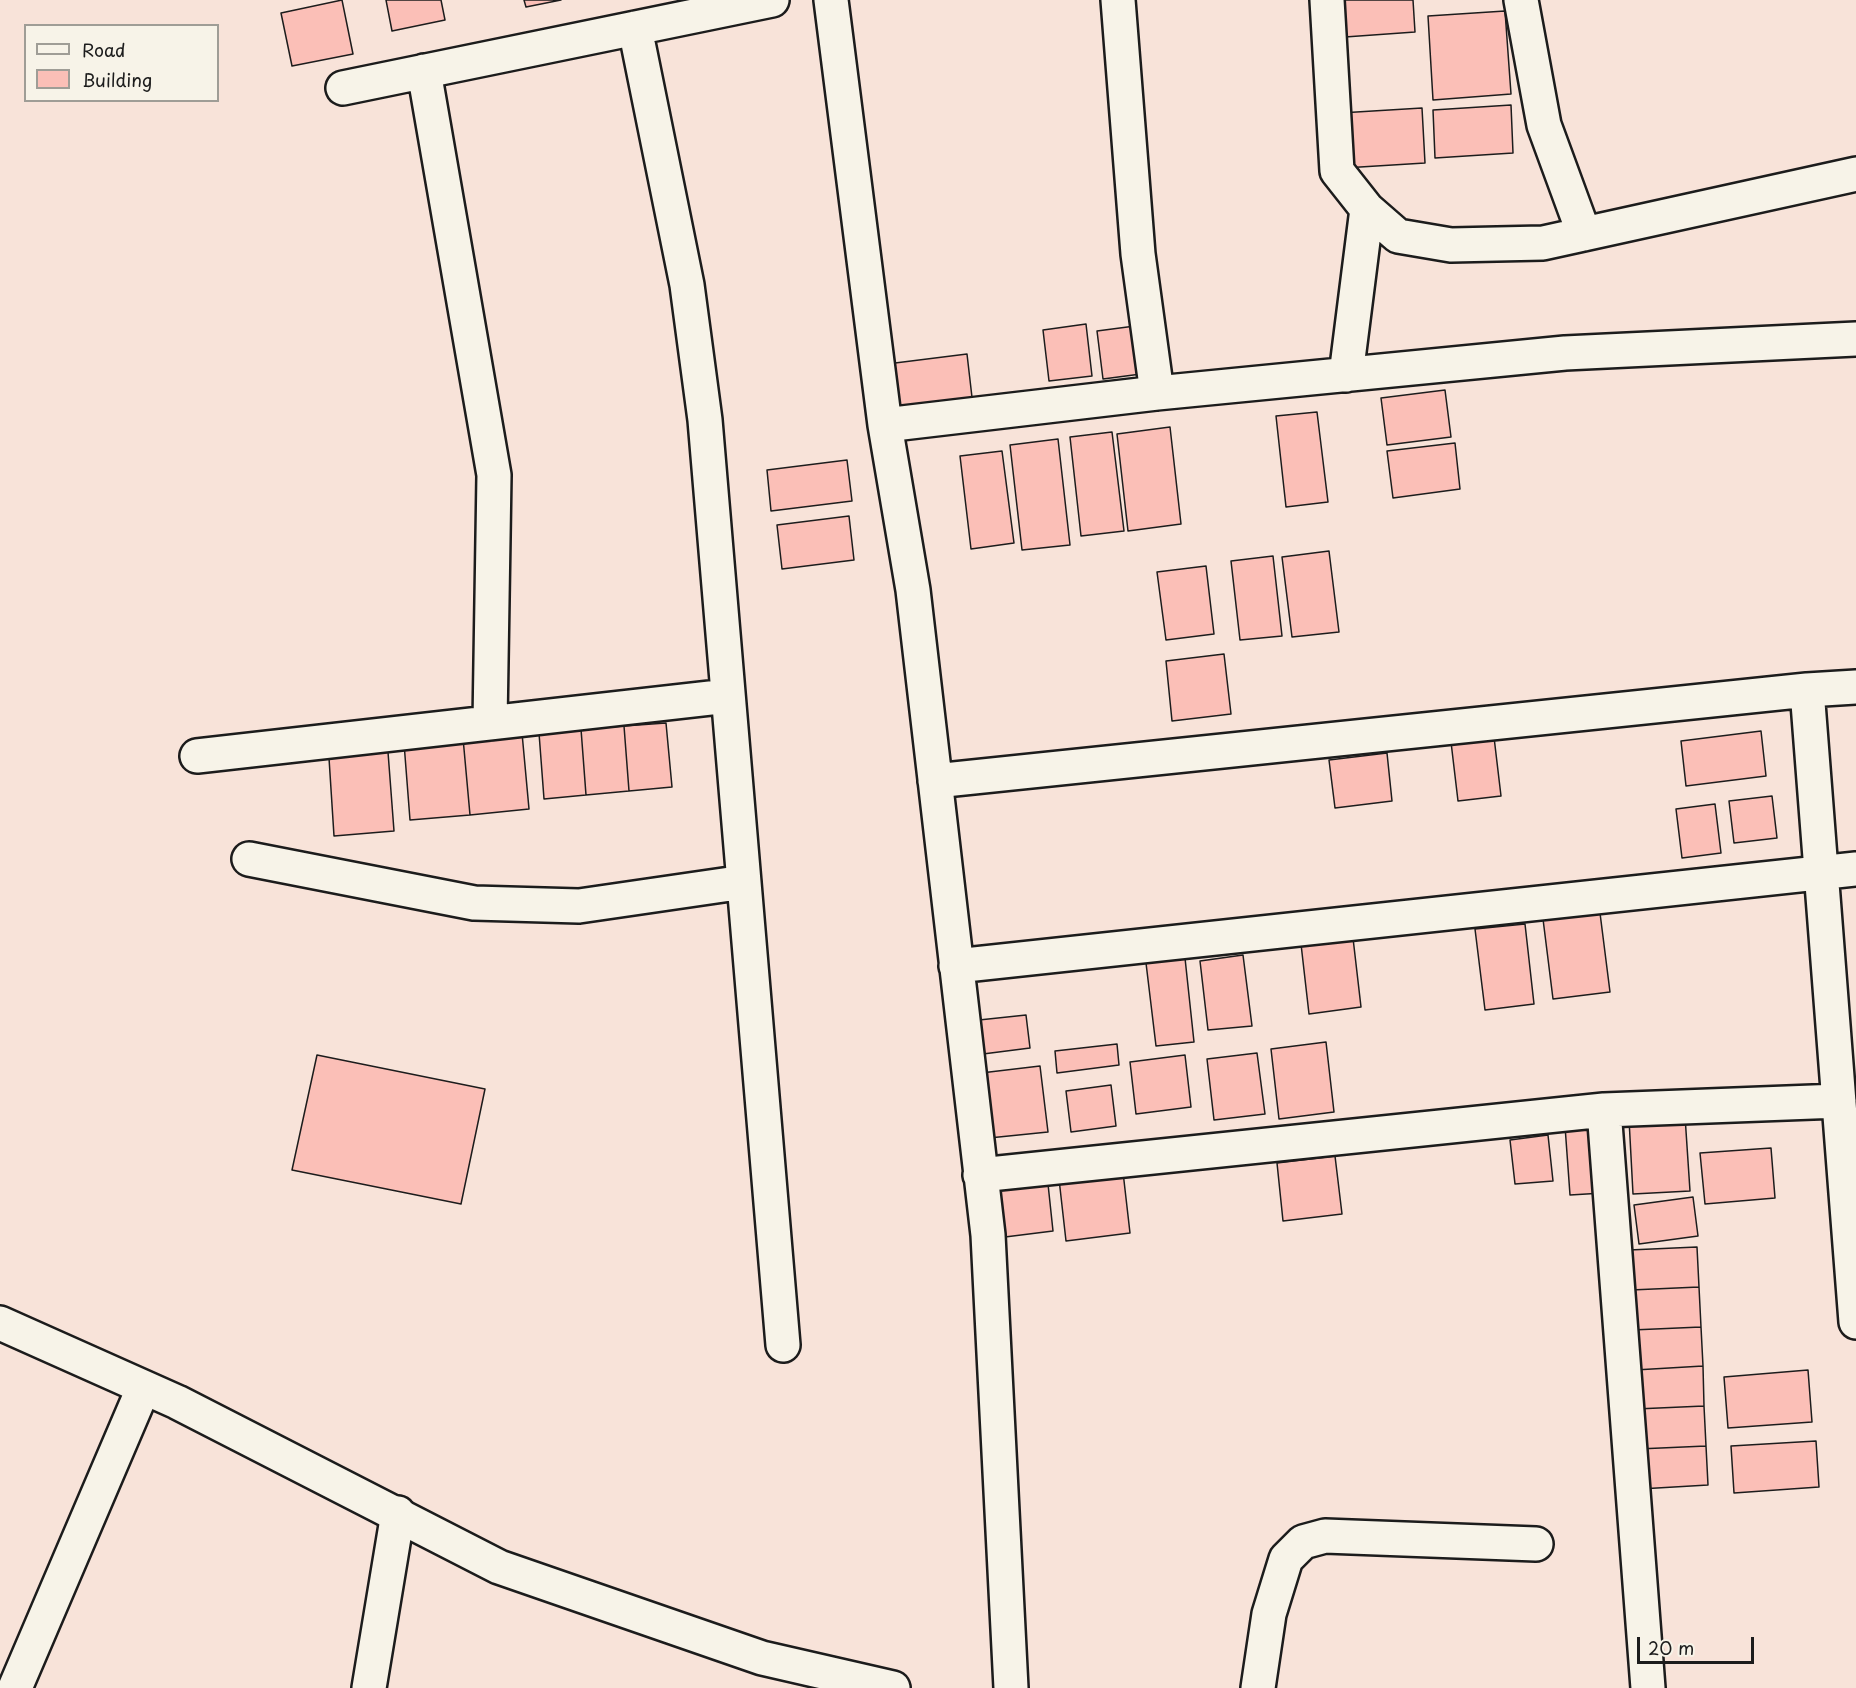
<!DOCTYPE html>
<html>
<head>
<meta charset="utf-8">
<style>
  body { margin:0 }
  #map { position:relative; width:1856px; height:1688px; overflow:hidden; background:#f8e3d9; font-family:"Playpen Sans",sans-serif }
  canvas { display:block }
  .legend { position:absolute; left:24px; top:24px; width:195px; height:78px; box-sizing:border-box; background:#f7f3e8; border:2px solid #9f9d96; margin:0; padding:8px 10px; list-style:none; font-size:18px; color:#1c1c1c }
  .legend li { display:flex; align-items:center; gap:12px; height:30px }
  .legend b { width:30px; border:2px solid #9f9d96 }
  .scale { position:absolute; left:1637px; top:1637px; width:117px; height:27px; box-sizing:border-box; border:3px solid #1c1c1c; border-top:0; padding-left:8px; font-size:18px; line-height:21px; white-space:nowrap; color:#1c1c1c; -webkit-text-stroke:4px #f7f3e8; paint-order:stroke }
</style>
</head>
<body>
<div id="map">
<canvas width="1856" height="1688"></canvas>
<ul class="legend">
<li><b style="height:8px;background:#f7f3e8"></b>Road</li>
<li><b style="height:16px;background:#fbbfb7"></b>Building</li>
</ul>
<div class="scale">20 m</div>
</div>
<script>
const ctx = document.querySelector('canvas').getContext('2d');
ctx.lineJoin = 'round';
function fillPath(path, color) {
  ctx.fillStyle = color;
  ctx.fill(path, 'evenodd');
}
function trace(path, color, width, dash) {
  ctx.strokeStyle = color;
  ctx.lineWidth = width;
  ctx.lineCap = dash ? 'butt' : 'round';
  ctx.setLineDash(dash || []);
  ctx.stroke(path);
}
const building = new Path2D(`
  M 342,0 L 353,54 L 292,66 L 281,13 Z
  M 386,0 L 441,0 L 445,20 L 392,31 Z
  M 524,0 L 561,0 L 526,7 Z
  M 1342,0 L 1413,0 L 1415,32 L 1345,37 Z
  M 1505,11 L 1511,94 L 1433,100 L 1428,16 Z
  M 1511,105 L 1513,153 L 1435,158 L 1433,110 Z
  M 1422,108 L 1425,163 L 1344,168 L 1340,113 Z
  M 1086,324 L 1092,376 L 1049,381 L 1043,330 Z
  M 1135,326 L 1141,374 L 1103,379 L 1097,331 Z
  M 967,354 L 973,406 L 893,415 L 887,364 Z
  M 1445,390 L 1451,437 L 1387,445 L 1381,398 Z
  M 1317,412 L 1328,502 L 1286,507 L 1276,416 Z
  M 1170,427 L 1181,524 L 1128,531 L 1117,434 Z
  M 1112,432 L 1124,531 L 1081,536 L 1070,437 Z
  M 1058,439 L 1070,545 L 1022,550 L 1010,445 Z
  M 1455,443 L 1460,489 L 1393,498 L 1387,451 Z
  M 1002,451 L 1014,543 L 971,549 L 960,456 Z
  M 847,460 L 852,501 L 771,511 L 767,470 Z
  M 849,516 L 854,560 L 782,569 L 777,525 Z
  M 1329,551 L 1339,632 L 1292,637 L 1282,557 Z
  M 1273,556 L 1282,636 L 1240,640 L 1231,561 Z
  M 1206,566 L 1214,634 L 1166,640 L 1157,572 Z
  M 1224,654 L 1231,714 L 1172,721 L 1166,661 Z
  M 666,723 L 672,787 L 629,791 L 624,726 Z
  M 624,726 L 629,791 L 586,795 L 581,729 Z
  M 581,729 L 586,795 L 544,799 L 539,733 Z
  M 1761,731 L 1766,776 L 1686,786 L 1681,741 Z
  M 522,733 L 529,809 L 470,815 L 463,738 Z
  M 1494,737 L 1501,796 L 1458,801 L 1451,742 Z
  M 463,738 L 470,815 L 410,820 L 404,743 Z
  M 388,752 L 394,831 L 334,836 L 329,758 Z
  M 1387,753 L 1392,801 L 1335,808 L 1329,760 Z
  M 1772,796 L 1777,838 L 1734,843 L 1729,801 Z
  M 1715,804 L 1721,853 L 1682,858 L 1676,809 Z
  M 1600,913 L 1610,992 L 1553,999 L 1543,919 Z
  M 1525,924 L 1534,1004 L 1485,1010 L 1475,929 Z
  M 1353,938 L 1361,1007 L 1309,1014 L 1301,944 Z
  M 1243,955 L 1252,1026 L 1208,1030 L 1200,961 Z
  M 1185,958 L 1194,1042 L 1156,1046 L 1146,963 Z
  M 1026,1015 L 1030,1048 L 983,1054 L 979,1020 Z
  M 1326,1042 L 1334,1112 L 1279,1119 L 1271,1049 Z
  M 1117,1044 L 1119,1065 L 1057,1073 L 1055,1051 Z
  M 1257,1053 L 1265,1114 L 1214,1120 L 1207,1059 Z
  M 317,1055 L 485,1089 L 461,1204 L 292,1170 Z
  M 1185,1055 L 1191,1107 L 1136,1114 L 1130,1062 Z
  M 1040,1066 L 1048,1132 L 989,1138 L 981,1073 Z
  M 1111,1085 L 1116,1126 L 1071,1132 L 1066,1091 Z
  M 1685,1116 L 1690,1191 L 1633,1194 L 1629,1119 Z
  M 1599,1124 L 1603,1193 L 1570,1195 L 1565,1126 Z
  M 1548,1135 L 1553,1181 L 1515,1184 L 1510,1140 Z
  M 1771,1148 L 1775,1198 L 1705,1204 L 1700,1153 Z
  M 1335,1156 L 1342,1214 L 1283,1221 L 1277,1163 Z
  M 1123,1172 L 1130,1233 L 1066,1241 L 1059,1179 Z
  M 1048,1184 L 1053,1231 L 1005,1237 L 1000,1190 Z
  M 1693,1197 L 1698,1236 L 1639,1244 L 1634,1205 Z
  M 1697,1247 L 1699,1287 L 1631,1290 L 1629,1250 Z
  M 1699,1287 L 1701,1327 L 1632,1330 L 1631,1290 Z
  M 1701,1327 L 1703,1366 L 1635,1370 L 1632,1330 Z
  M 1703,1366 L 1704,1406 L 1636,1409 L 1635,1370 Z
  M 1808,1370 L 1812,1422 L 1728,1428 L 1724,1377 Z
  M 1704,1406 L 1706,1446 L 1638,1449 L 1636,1409 Z
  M 1816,1441 L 1819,1487 L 1734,1493 L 1731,1446 Z
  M 1706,1446 L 1708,1485 L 1640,1489 L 1638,1449 Z`);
const street = new Path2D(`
  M 831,0 L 885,425 L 913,590 L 988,1235 L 1011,1688
  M 1118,0 L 1138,254 L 1157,393
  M 1327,0 L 1337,171 L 1367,209 L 1398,236 L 1451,245 L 1543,243 L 1856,174
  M 1521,0 L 1544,125 L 1584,234
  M 635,28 L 687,285 L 705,420 L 783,1345
  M 424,71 L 494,475 L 490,723
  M 343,88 L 772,0
  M 1346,375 L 1367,209
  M 885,425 L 1157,393 L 1565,353 L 1856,339
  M 1807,690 L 1856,687
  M 197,756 L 728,696
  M 935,781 L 1807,690 L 1856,1322
  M 249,859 L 474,903 L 579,906 L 744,882
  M 956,966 L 1856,869
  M 1604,1110 L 1648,1688
  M 980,1175 L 1604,1110 L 1839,1101
  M 15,1688 L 143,1389
  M 369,1688 L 398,1513
  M 1258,1688 L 1269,1614 L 1286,1559 L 1303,1542 L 1325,1536 L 1536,1544`);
const secondary = new Path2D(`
  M 0,1323 L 177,1402 L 499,1567 L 762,1658 L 893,1688`);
fillPath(building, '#fbbfb7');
trace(building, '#1c1c1c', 1.5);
trace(street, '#1c1c1c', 38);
trace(secondary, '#1c1c1c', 38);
trace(street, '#f7f3e8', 33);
trace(secondary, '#f7f3e8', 33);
</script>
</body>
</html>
